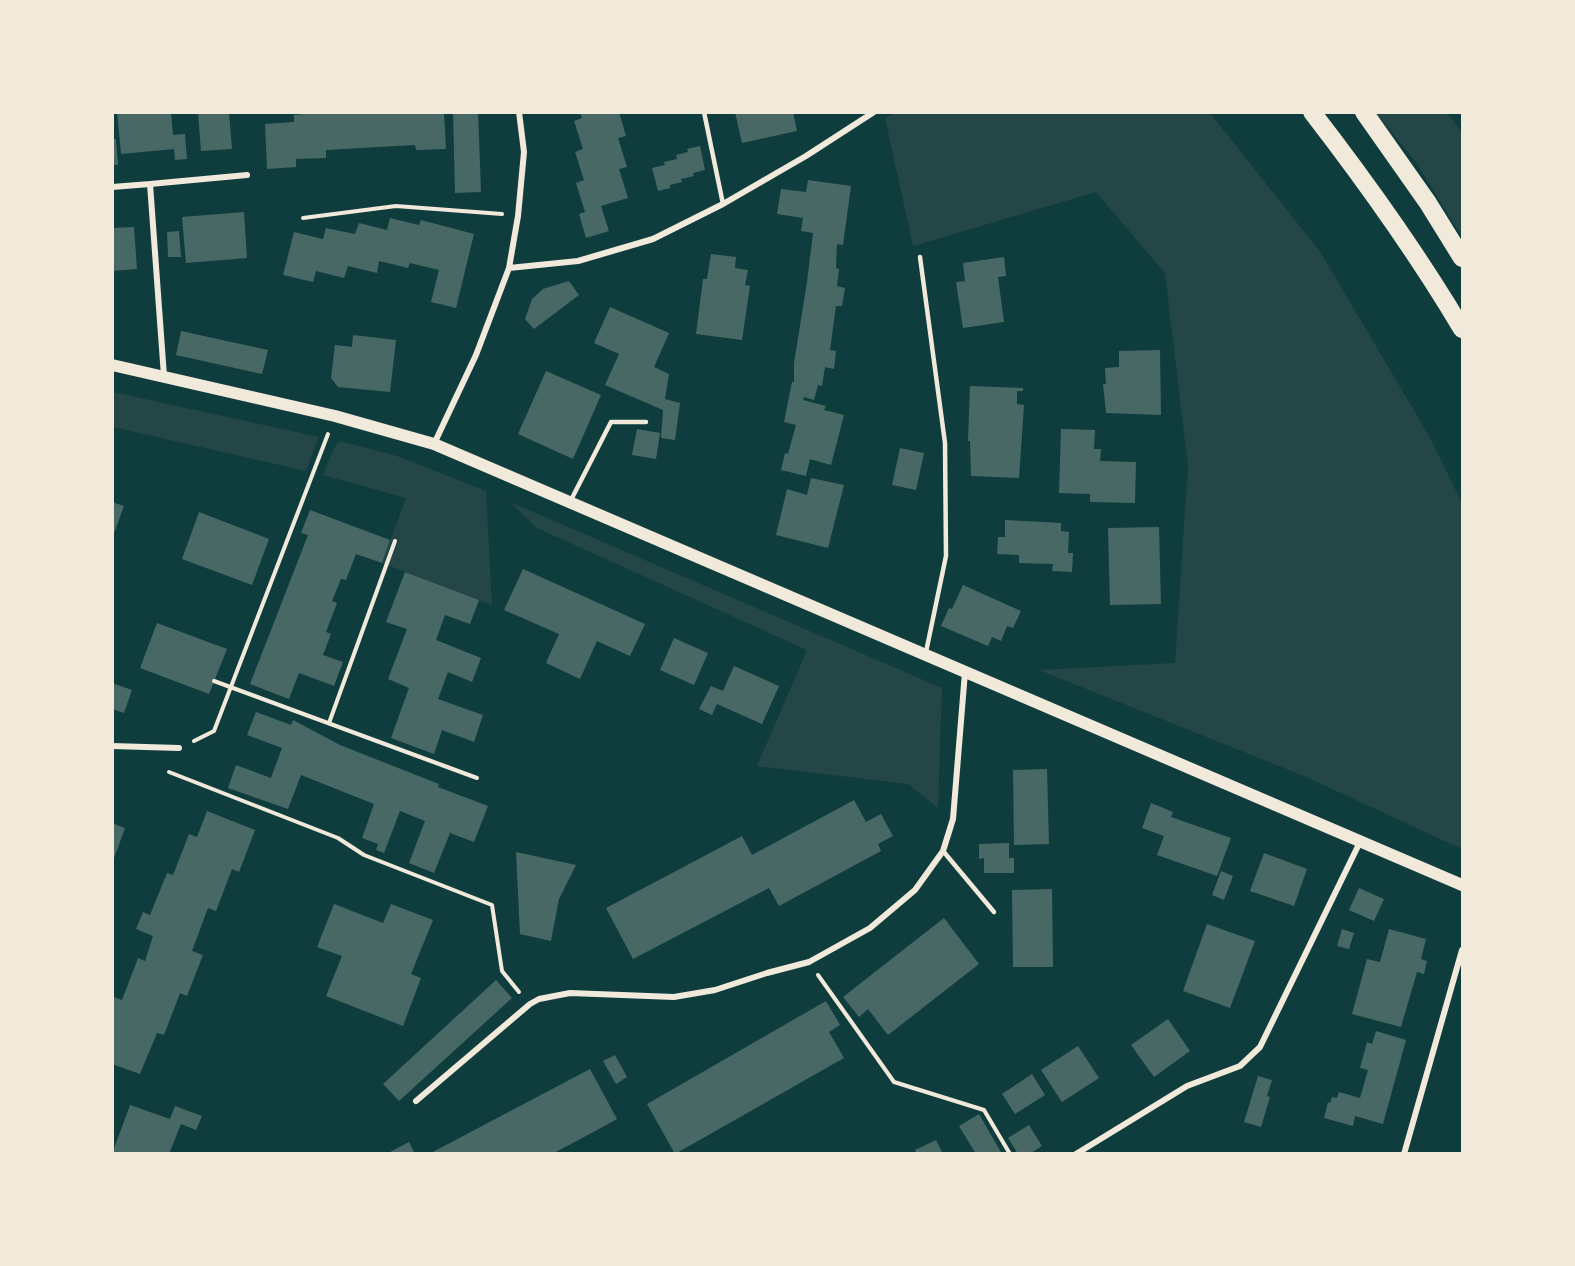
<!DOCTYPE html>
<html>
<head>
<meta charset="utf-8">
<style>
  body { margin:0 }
  #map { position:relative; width:1575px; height:1266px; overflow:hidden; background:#0f3d3e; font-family:"Zilla Slab",serif }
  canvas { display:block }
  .frame { position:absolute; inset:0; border:114px solid #f1e9da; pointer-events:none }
</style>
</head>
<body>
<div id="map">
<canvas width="1575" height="1266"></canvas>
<div class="frame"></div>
</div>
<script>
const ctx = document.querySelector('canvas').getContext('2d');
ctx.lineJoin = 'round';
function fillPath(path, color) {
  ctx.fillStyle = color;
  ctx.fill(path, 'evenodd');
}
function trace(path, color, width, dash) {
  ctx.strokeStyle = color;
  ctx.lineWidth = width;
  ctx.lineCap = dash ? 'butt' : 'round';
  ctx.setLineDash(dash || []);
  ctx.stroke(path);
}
const green = new Path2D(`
  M 897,112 L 1210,113 L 1321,253 L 1429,436 L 1462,503 L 1462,849 L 1304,776 L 1039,670 L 1175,663 L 1188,466 L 1165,273 L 1096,192 L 913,246 L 885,118 Z
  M 1376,113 L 1447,113 L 1462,132 L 1462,237 L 1416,162 Z
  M 113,392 L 319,437 L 306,471 L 113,427 Z
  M 340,441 L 397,456 L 486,491 L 492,605 L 382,563 L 406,498 L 323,475 L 334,448 Z
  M 510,502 L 942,688 L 938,808 L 908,784 L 757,766 L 807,650 L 537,528 Z`);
const building = new Path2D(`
  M 117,112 L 171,112 L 173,135 L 185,134 L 187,159 L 175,160 L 174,149 L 121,154 Z
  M 198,112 L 229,112 L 232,149 L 201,151 Z
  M 324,112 L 444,112 L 446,149 L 416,150 L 415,145 L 326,150 L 326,158 L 296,159 L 296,167 L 267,169 L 265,124 L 294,122 L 294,115 Z
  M 453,112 L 478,112 L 481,192 L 455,193 Z
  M 580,112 L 619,112 L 626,136 L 618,138 L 627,167 L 619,169 L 628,198 L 601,206 L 609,231 L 586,238 L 579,214 L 585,212 L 576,183 L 584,180 L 575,152 L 583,149 L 574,121 L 582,118 Z
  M 735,112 L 793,112 L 797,131 L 742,143 Z
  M 116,139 L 118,165 L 112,165 L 112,140 Z
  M 700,146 L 705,170 L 693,173 L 694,176 L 681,179 L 682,182 L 670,185 L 670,188 L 658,191 L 652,168 L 665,165 L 664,162 L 677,159 L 676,155 L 688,152 L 687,149 Z
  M 808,180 L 851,186 L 843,245 L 837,244 L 836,268 L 839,269 L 837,286 L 845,288 L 842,306 L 836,306 L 830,350 L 836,351 L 834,369 L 825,367 L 822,386 L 818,385 L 814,400 L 804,397 L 803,400 L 826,406 L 824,410 L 844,415 L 831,465 L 810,459 L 806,476 L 781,470 L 785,453 L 788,454 L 796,425 L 784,422 L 792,382 L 794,382 L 794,363 L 807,282 L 813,233 L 801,231 L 803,218 L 777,214 L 781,189 L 806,192 Z
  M 244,212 L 247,258 L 186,263 L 182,217 Z
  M 390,218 L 419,225 L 421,220 L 474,234 L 456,308 L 431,302 L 439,270 L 410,263 L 408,268 L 379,261 L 377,273 L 348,266 L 344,278 L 316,271 L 313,282 L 283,275 L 294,232 L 323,239 L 326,228 L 355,234 L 359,223 L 387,230 Z
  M 134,227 L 137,269 L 112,271 L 112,228 Z
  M 179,231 L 181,257 L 168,257 L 167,232 Z
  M 711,254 L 736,257 L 735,268 L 748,270 L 745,285 L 750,286 L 742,340 L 696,334 L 703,279 L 707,279 Z
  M 1004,257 L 1006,276 L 998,277 L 1004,322 L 963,328 L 956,282 L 965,281 L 963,263 Z
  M 569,281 L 579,295 L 534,329 L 525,319 L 532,299 L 543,289 Z
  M 610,307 L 669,333 L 654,367 L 669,374 L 665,399 L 680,403 L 675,440 L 661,438 L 663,410 L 605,385 L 619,354 L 594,343 Z
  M 181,331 L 268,350 L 262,374 L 176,355 Z
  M 353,335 L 396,340 L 390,392 L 338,387 L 331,378 L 335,345 L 352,347 Z
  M 1160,350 L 1161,415 L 1106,413 L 1103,384 L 1106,384 L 1105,368 L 1119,367 L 1119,351 Z
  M 546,371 L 601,395 L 573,459 L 518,434 Z
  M 970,386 L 1023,388 L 1023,391 L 1017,391 L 1017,404 L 1024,405 L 1019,478 L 971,476 L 970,441 L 968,441 Z
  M 637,429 L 660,433 L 656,459 L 632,455 Z
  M 1061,429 L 1095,430 L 1094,449 L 1101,449 L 1100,461 L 1136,462 L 1135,503 L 1090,502 L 1090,494 L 1059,493 Z
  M 900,448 L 924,453 L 916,490 L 892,485 Z
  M 811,478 L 844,485 L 828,548 L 776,535 L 787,489 L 807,495 Z
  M 112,502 L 124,506 L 113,536 L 112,536 Z
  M 310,510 L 390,540 L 382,563 L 356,554 L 346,580 L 341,579 L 332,601 L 337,603 L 326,632 L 331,634 L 323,655 L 343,662 L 334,686 L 299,673 L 289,699 L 250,684 L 308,535 L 301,533 Z
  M 199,512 L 269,539 L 252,585 L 182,559 Z
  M 1005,520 L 1061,523 L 1061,531 L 1069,532 L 1068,553 L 1073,553 L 1072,572 L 1052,571 L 1053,564 L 1019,563 L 1019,555 L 997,554 L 998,537 L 1005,537 Z
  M 1159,527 L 1161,604 L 1110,605 L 1108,528 Z
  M 523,569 L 645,624 L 630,656 L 597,641 L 580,679 L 546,663 L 559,634 L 504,610 Z
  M 405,572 L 479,600 L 470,624 L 445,615 L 436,640 L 481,658 L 472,682 L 448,672 L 438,699 L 483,715 L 474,742 L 442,730 L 434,754 L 391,738 L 409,688 L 388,679 L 407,629 L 386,622 Z
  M 963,585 L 1021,611 L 1013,628 L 1007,626 L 1001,641 L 992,637 L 988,646 L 941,626 L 949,608 L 952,609 Z
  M 157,623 L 227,649 L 209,694 L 140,668 Z
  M 674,638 L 708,653 L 694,685 L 660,670 Z
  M 734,666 L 779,686 L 762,724 L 717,704 L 712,715 L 699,709 L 711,686 L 723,691 Z
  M 112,683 L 132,690 L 124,713 L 112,709 Z
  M 256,712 L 291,725 L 293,720 L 340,745 L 439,784 L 438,787 L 488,806 L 474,842 L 450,833 L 434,873 L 409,863 L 425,821 L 400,811 L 384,853 L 376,850 L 378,844 L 362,838 L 374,804 L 301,775 L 288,809 L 228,788 L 236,765 L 271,778 L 282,748 L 247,735 Z
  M 1047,769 L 1049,844 L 1014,845 L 1013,770 Z
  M 854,800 L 866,822 L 881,814 L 893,836 L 878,844 L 881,851 L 779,906 L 769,888 L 633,959 L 606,908 L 742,836 L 752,855 Z
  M 1151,803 L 1173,812 L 1171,817 L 1231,838 L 1217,876 L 1157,855 L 1164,836 L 1142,828 Z
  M 207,811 L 255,830 L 239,872 L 232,869 L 216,911 L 208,908 L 192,951 L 203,955 L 187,996 L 180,993 L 164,1035 L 157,1033 L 140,1074 L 112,1064 L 112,1002 L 114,997 L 122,1000 L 138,958 L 145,961 L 153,936 L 136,929 L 143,912 L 150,915 L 167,873 L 173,875 L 189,834 L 197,837 Z
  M 112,823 L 125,828 L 113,861 L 112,861 Z
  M 1009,843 L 1009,858 L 1014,858 L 1014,873 L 984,873 L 984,858 L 979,859 L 979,844 Z
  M 516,852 L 576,865 L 559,899 L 551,941 L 520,934 Z
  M 1264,853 L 1307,869 L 1294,906 L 1250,891 Z
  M 1221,871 L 1233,876 L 1224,900 L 1212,895 Z
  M 1359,888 L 1384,899 L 1374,921 L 1349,910 Z
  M 1052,889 L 1053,967 L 1013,967 L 1012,890 Z
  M 334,904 L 383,923 L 391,904 L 433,920 L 411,974 L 421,978 L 403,1026 L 326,996 L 342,956 L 317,947 Z
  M 944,918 L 979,964 L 888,1035 L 868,1009 L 859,1017 L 843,997 Z
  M 1207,924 L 1255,941 L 1230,1008 L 1183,991 Z
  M 1342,929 L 1354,933 L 1349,949 L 1337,946 Z
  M 1389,929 L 1426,939 L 1421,959 L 1427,961 L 1424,974 L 1417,972 L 1401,1027 L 1352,1014 L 1367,959 L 1380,962 Z
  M 496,980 L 512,998 L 399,1101 L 383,1084 Z
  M 826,1001 L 840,1025 L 829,1032 L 844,1058 L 675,1154 L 647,1104 Z
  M 1168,1019 L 1190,1051 L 1154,1077 L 1131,1045 Z
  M 1376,1031 L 1406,1040 L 1383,1124 L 1355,1116 L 1353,1126 L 1324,1118 L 1328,1102 L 1330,1103 L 1332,1097 L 1337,1098 L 1339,1092 L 1360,1098 L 1368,1070 L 1360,1068 L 1367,1042 L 1372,1044 Z
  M 1078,1046 L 1099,1078 L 1062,1102 L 1041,1070 Z
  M 615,1055 L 627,1077 L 616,1084 L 603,1061 Z
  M 590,1069 L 617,1119 L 599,1129 L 552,1154 L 429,1154 Z
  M 1032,1074 L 1045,1095 L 1015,1114 L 1002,1094 Z
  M 1258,1076 L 1272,1080 L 1267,1096 L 1270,1097 L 1261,1127 L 1244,1122 Z
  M 130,1105 L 170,1119 L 175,1106 L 202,1116 L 196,1130 L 181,1124 L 169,1154 L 112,1154 Z
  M 979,1114 L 1002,1154 L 976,1154 L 959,1126 Z
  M 1029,1125 L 1042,1146 L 1029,1154 L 1018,1154 L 1008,1138 Z
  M 936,1140 L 943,1154 L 917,1154 L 915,1150 Z
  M 409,1142 L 415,1154 L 387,1154 L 392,1151 Z`);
const path = new Path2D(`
  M 303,218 L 396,206 L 502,214
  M 214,681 L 477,778
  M 329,723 L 395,541
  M 194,741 L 214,731 L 328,434
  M 169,772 L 338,838 L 364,855 L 492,905 L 502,971 L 519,992
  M 818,975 L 894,1082 L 984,1110 L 1010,1154`);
const service = new Path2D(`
  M 704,112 L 723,204
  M 920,257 L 945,443 L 946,556 L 926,652
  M 571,500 L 611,422 L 646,422
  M 943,851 L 994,912`);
const minor = new Path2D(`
  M 150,184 L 247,175
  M 112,187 L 150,184 L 164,376
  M 509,268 L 578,261 L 653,239 L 723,204 L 806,156 L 874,112
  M 434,444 L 476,355 L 509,268 L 518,216 L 524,152 L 519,112
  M 112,746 L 179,748
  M 416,1101 L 530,1004 L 539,999 L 570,993 L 674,997 L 715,990 L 767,973 L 809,962 L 870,928 L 915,890 L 943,851 L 953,819 L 965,672
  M 1076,1154 L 1187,1086 L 1240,1066 L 1260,1047 L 1360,842
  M 1404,1154 L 1462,950`);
const secondary = new Path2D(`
  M 112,365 L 335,416 L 434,444 L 1462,885`);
const motorway = new Path2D(`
  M 1312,112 C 1366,182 1417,253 1462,329
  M 1364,112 L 1428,203 L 1462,258`);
fillPath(green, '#244646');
fillPath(building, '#486865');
trace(path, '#f1e9da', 4);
trace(service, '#f1e9da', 4.5);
trace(minor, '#f1e9da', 6);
trace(secondary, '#f1e9da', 12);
trace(motorway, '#f1e9da', 18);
</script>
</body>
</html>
